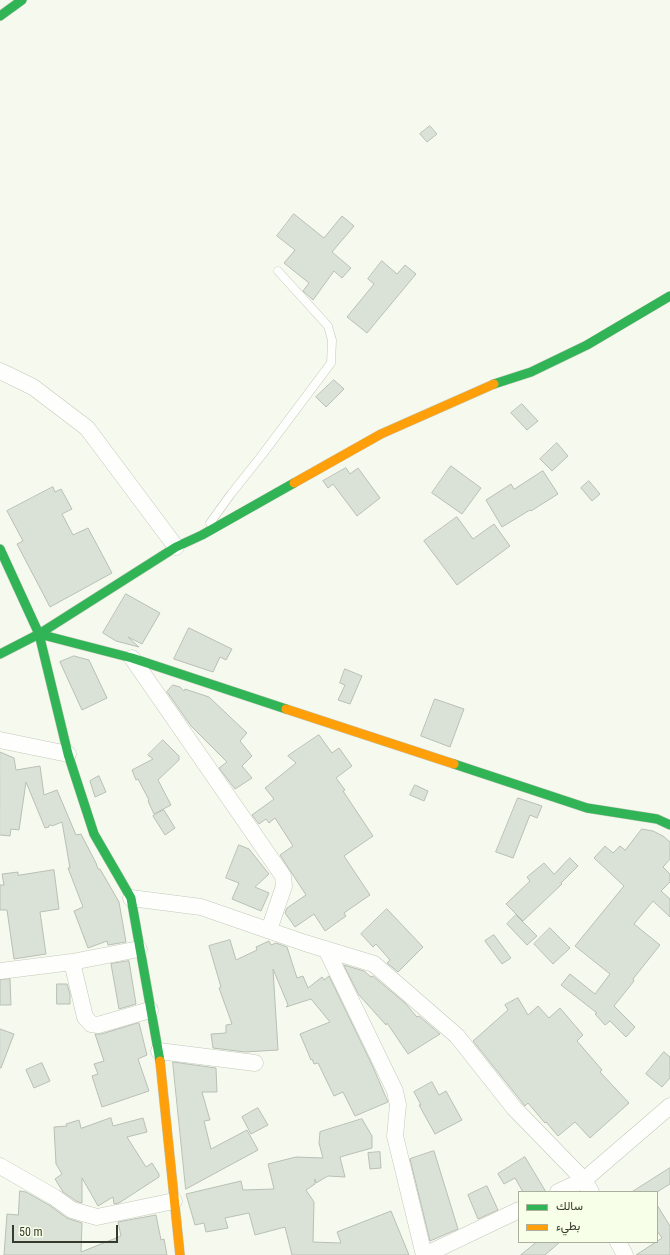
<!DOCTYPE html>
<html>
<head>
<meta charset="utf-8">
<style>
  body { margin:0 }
  #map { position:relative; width:670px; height:1255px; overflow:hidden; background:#f6faee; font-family:"Roboto Condensed",Vazirmatn,sans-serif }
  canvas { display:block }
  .legend { position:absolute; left:518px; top:1191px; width:140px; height:52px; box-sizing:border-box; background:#f8ffe9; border:1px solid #aab09d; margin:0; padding:5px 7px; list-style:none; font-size:12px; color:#363a2c }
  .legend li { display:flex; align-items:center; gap:8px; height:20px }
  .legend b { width:20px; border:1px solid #aab09d }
  .scale { position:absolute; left:12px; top:1225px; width:106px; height:18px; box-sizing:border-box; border:2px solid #363a2c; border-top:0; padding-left:5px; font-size:12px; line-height:14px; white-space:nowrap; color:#363a2c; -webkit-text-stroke:3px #f8ffe9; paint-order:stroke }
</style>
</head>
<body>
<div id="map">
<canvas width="670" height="1255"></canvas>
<ul class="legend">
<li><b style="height:5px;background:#30b455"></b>سالك</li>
<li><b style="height:5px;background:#ff9f0a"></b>بطيء</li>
</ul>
<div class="scale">50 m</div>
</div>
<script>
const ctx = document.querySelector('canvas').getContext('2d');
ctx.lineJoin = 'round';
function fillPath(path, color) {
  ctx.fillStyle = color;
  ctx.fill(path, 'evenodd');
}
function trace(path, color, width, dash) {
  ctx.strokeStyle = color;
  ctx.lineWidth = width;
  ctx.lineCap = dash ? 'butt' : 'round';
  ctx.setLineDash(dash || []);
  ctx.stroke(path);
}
const building = new Path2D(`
  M 430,126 L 437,134 L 427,142 L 420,134 Z
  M 294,214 L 324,238 L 342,216 L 354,226 L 332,252 L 351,268 L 342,278 L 334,271 L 313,300 L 303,291 L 309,283 L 284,263 L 295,250 L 277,236 Z
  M 382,261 L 397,274 L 405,265 L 416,274 L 367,333 L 347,317 L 374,284 L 368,279 Z
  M 334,380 L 344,389 L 326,407 L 316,397 Z
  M 522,404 L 538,421 L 527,430 L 511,413 Z
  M 557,443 L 568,456 L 552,471 L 540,459 Z
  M 451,466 L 481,488 L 462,514 L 432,493 Z
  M 346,468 L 350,474 L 358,468 L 380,498 L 357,516 L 333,484 L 328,488 L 323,481 Z
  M 543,471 L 558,494 L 531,511 L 530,510 L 502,527 L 486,500 L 511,484 L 514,489 Z
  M 589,481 L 600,494 L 592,501 L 581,488 Z
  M 53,487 L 55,492 L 61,489 L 72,509 L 62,514 L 73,535 L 88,528 L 112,573 L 50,607 L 17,544 L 23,541 L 7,511 Z
  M 457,517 L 473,539 L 494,524 L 510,546 L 457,585 L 424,541 Z
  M 126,594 L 160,613 L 142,644 L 128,637 L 139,647 L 116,641 L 103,633 Z
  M 189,628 L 232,649 L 226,660 L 220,657 L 213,672 L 174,659 Z
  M 74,656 L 89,660 L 107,698 L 82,710 L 60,662 Z
  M 345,669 L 362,676 L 350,704 L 338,700 L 345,685 L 340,683 Z
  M 173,685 L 180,687 L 184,691 L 185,689 L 209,697 L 247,733 L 240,741 L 252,756 L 242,766 L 252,778 L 235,789 L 219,768 L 227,762 L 191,726 L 167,692 Z
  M 435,699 L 464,709 L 450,747 L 421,736 Z
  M 319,735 L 332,753 L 339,748 L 352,766 L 336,778 L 345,790 L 343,791 L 373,836 L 344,856 L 370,895 L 344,913 L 346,916 L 325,931 L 314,914 L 295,927 L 285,913 L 287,908 L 306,895 L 280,855 L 293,846 L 275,818 L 269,823 L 266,819 L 259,824 L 252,815 L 274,799 L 265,788 L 296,763 L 288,756 Z
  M 163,740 L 179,756 L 179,760 L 158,780 L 171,805 L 154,814 L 148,801 L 149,800 L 138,779 L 136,780 L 132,770 L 153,759 L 148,755 Z
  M 0,752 L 14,758 L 16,770 L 40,766 L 44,795 L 57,790 L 76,835 L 81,834 L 96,863 L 98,869 L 100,869 L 119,902 L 126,942 L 108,945 L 107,941 L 88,948 L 74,911 L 83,907 L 68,868 L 70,868 L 62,822 L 52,826 L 51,825 L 49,825 L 49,827 L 45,828 L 26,782 L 19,830 L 11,829 L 10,836 L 0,835 Z
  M 99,776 L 106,792 L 95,797 L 90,781 Z
  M 415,785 L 428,791 L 424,801 L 410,795 Z
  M 518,798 L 542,806 L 537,818 L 530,815 L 513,858 L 496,852 Z
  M 164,810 L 175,828 L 165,835 L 153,816 Z
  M 642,829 L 653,831 L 663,836 L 670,842 L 670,859 L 663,867 L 670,874 L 670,882 L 661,891 L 670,899 L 670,917 L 653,901 L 634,924 L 660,945 L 633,979 L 634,981 L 614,1006 L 635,1027 L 626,1037 L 610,1021 L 605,1025 L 595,1014 L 597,1013 L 561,985 L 570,974 L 595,994 L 610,974 L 575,946 L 624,886 L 594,858 L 605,846 L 613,853 L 620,846 L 625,850 Z
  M 239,845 L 249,849 L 269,874 L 255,887 L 269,893 L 261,911 L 232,899 L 239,883 L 226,878 Z
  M 570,858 L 578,866 L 561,883 L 562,884 L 523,921 L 506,904 L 530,881 L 527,877 L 544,863 L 554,874 Z
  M 54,870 L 59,909 L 40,912 L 46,954 L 14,959 L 7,910 L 0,910 L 0,885 L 4,885 L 2,874 L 18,872 L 18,875 Z
  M 387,909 L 423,947 L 398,972 L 387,963 L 390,960 L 376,944 L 373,947 L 361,934 Z
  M 516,915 L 537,936 L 527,945 L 507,924 Z
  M 550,928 L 570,948 L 553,964 L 534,944 Z
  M 494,935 L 511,958 L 502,964 L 485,941 Z
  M 230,940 L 236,960 L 257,950 L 256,947 L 269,941 L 271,945 L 276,943 L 287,947 L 297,978 L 303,976 L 308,988 L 322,977 L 324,980 L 329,976 L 373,1067 L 388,1102 L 355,1116 L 343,1092 L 334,1096 L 318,1063 L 314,1064 L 312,1059 L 311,1060 L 300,1034 L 330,1022 L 311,999 L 286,1007 L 288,1005 L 273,969 L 278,1050 L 245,1052 L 213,1048 L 211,1034 L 226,1033 L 226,1025 L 232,1024 L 219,988 L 221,987 L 209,946 Z
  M 129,961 L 136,1004 L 119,1009 L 111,964 Z
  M 344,965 L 364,971 L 371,977 L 373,976 L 405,1003 L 417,1017 L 419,1016 L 440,1034 L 408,1054 L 387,1023 L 386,1025 L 359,995 Z
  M 10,979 L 11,1005 L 0,1005 L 0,980 Z
  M 57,984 L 67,984 L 70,994 L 70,1004 L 57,1004 Z
  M 518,998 L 528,1015 L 538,1006 L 549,1018 L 560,1008 L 583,1035 L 577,1041 L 602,1070 L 600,1072 L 629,1103 L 590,1138 L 575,1122 L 558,1136 L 546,1122 L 545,1123 L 528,1103 L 525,1106 L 473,1041 L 508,1010 L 505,1005 Z
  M 139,1023 L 147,1055 L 138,1059 L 149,1091 L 102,1107 L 92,1076 L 98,1074 L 94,1064 L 104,1061 L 95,1034 L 101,1034 Z
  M 0,1029 L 14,1034 L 1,1068 L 0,1068 Z
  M 664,1052 L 670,1057 L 670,1078 L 662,1087 L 646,1074 Z
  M 173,1062 L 216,1068 L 217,1092 L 202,1092 L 210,1120 L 204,1121 L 211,1149 L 247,1130 L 258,1150 L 186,1189 Z
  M 42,1063 L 50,1081 L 34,1088 L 26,1070 Z
  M 432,1082 L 439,1095 L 446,1091 L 462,1120 L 435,1134 L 419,1105 L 421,1105 L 414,1092 Z
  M 258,1108 L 268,1125 L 251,1134 L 242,1117 Z
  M 111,1118 L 113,1126 L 143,1118 L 147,1132 L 127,1137 L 146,1167 L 152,1163 L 159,1174 L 159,1177 L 119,1203 L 114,1204 L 113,1197 L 98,1206 L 82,1178 L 82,1203 L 76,1201 L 63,1192 L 55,1179 L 62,1174 L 56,1164 L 54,1127 L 67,1126 L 66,1124 L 79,1120 L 81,1128 Z
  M 362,1119 L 372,1136 L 372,1148 L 340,1157 L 345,1177 L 328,1176 L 316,1183 L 315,1179 L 315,1184 L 306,1190 L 314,1202 L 313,1242 L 341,1243 L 337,1232 L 391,1211 L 409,1255 L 292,1255 L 285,1227 L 255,1235 L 249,1213 L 225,1218 L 228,1228 L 206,1232 L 204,1223 L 195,1225 L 186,1194 L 241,1181 L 243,1190 L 274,1189 L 268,1164 L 296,1157 L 323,1158 L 319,1143 L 320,1132 Z
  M 434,1151 L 458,1229 L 430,1241 L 410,1159 Z
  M 380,1152 L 381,1168 L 370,1169 L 368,1153 Z
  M 525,1157 L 546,1192 L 523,1192 L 515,1178 L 504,1184 L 498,1174 Z
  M 670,1168 L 670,1184 L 657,1192 L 632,1192 Z
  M 487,1186 L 498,1210 L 478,1219 L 468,1195 Z
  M 20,1191 L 26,1192 L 49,1205 L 67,1218 L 82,1223 L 81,1252 L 121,1236 L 118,1222 L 156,1215 L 161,1240 L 164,1239 L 167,1255 L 4,1255 L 7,1214 L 18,1215 Z
  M 657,1205 L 670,1226 L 670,1255 L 636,1255 L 662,1238 L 657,1231 Z
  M 537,1242 L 560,1242 L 545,1255 L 521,1255 Z`);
const lane = new Path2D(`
  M 210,523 L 231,494 L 262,455 L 331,363 L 332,340 L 328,326 L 278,271`);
const street = new Path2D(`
  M 0,371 L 33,387 L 87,428 L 176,547
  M 132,658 L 283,876 L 284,886 L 269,930
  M 0,740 L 68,754
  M 131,898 L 201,907 L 305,943 L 374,964 L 457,1036 L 514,1108 L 584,1180 L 591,1192
  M 326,949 L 395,1091 L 398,1105 L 395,1136 L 424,1255
  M 72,962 L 85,1017 L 91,1024 L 98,1025 L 150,1010
  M 0,971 L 72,962 L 139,949
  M 159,1051 L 255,1063
  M 0,1166 L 54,1197 L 72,1210 L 97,1217 L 174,1201
  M 558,1192 L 584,1180 L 670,1106
  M 618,1242 L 625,1255
  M 425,1255 L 519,1210`);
const fast = new Path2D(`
  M 0,16 L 22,0
  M 494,384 L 531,372 L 587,345 L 670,296
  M 0,549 L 39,634 L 68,754 L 94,834 L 131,898 L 160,1061
  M 39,634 L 132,658 L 286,709
  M 0,654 L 39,634 L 176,547 L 202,535 L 294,483
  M 454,764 L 587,808 L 657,819 L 670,825`);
const slow = new Path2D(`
  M 294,483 L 381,434 L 494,384
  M 286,709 L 454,764
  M 160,1061 L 180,1255`);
fillPath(building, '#dae1d6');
trace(building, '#b8bfb4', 1);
trace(lane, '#c3c7bb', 9);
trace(street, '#c3c7bb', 17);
trace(fast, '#c3c7bb', 10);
trace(slow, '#c3c7bb', 10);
trace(lane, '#fefefc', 8);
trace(street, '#fefefc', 16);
trace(fast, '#30b455', 9);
trace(slow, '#ff9f0a', 9);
</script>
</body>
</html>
